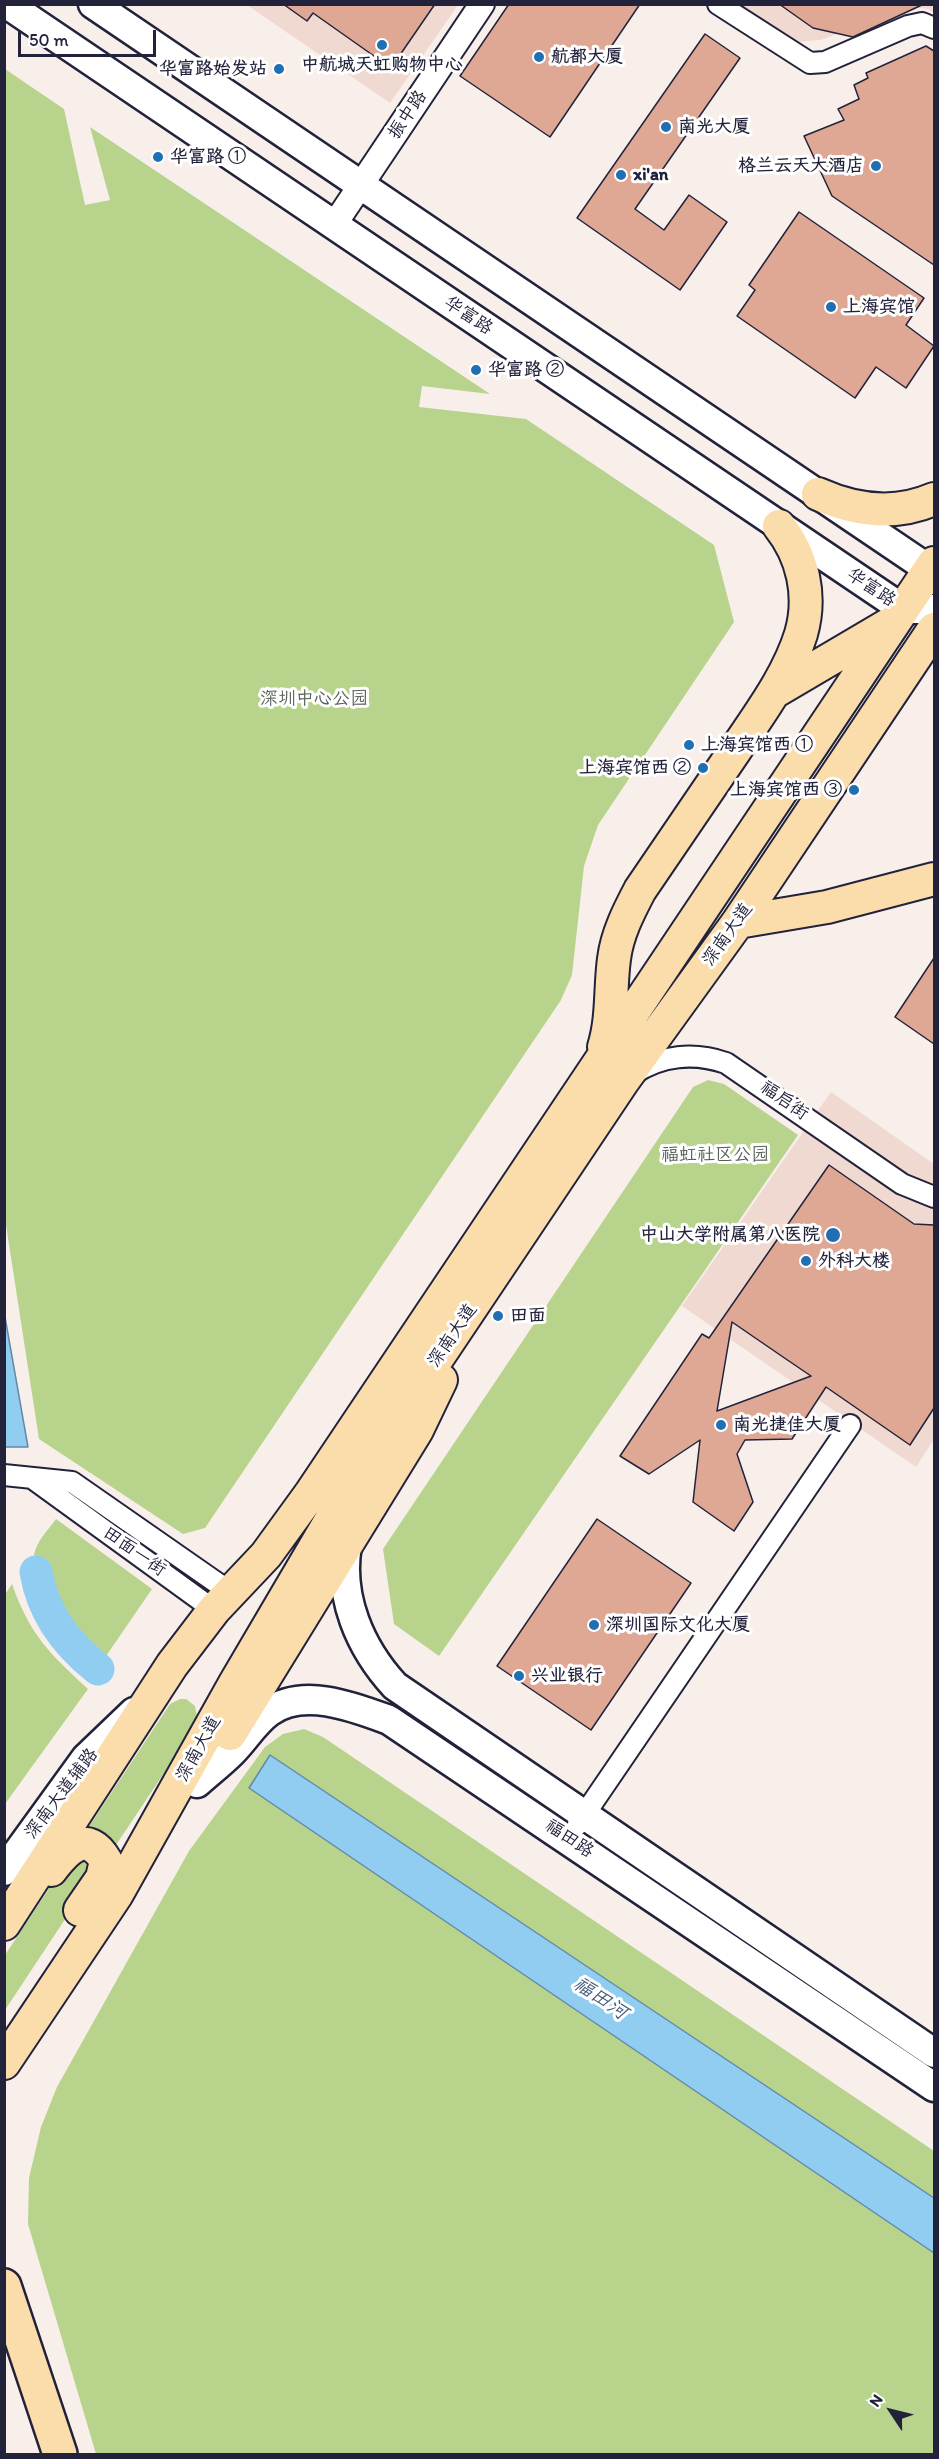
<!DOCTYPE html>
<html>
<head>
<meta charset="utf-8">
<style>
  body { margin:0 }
  #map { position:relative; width:939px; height:2459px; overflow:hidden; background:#f8eeea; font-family:Itim,sans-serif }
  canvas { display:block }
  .frame { position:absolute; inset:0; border:6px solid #22223b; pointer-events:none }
  .north { position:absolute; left:861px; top:2381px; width:60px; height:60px; -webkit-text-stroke:4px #fff; paint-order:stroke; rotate:305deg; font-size:16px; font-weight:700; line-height:24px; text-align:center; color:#22223b }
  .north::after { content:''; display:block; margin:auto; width:21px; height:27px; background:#22223b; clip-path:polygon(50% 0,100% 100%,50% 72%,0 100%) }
  .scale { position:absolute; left:18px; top:30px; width:138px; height:27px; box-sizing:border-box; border:3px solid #22223b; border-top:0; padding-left:8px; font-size:18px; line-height:21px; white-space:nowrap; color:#22223b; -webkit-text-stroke:4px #fff; paint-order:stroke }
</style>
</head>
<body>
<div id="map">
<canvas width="939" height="2459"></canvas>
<div class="frame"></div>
<div class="north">N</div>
<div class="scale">50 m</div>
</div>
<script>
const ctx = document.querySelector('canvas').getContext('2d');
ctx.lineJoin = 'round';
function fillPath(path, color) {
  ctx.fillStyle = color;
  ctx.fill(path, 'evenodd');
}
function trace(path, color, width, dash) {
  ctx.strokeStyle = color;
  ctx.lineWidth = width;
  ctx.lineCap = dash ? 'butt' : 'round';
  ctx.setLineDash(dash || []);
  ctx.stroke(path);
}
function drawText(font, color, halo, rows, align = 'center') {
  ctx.font = font + ' Itim,"LXGW WenKai TC",sans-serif';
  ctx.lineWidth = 6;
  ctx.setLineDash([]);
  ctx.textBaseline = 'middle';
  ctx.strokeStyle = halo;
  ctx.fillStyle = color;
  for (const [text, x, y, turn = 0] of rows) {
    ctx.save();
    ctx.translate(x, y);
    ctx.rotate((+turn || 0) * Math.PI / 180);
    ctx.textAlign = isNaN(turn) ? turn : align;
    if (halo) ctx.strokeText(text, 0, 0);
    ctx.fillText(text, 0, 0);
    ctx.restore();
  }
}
const built = new Path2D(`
  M 934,4 L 934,13 L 928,9 L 907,6 L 821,40 L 795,42 L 740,5 Z
  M 247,5 L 458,5 L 390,103 Z
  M 831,1092 L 934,1164 L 934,1439 L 916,1467 L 682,1306 Z`);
const green = new Path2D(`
  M 5,69 L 64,109 L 85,205 L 110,200 L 90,127 L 490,394 L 422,386 L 419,407 L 526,419 L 714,545 L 734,622 L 598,825 L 584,866 L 572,975 L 561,1000 L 205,1528 L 183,1534 L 39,1439 L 4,1212 Z
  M 708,1080 L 724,1084 L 798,1135 L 439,1656 L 394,1624 L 383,1549 L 693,1087 Z
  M 56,1519 L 152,1589 L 104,1659 C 78,1635 58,1613 43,1582 C 39,1574 33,1564 34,1555 C 36,1542 48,1530 56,1519 Z
  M 12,1584 C 30,1635 49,1653 88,1689 L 5,1804 L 4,1596 Z
  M 180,1699 L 186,1699 L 195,1706 L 198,1722 L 116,1845 L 111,1846 L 88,1830 L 90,1825 L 170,1704 Z
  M 304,1729 L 323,1737 L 934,2151 L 934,2454 L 96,2454 L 28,2224 L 29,2178 L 41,2127 L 57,2087 L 189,1851 L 265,1747 L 283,1734 Z
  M 87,1857 L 93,1877 L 5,2010 L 5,1955 L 68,1860 Z`);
const water = new Path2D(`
  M 5,1317 L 28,1447 L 5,1447 Z
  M 270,1755 L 934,2198 L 934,2253 L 249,1788 Z`);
const river = new Path2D(`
  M 36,1572 C 43,1613 66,1644 98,1669`);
const building = new Path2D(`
  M 283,4 L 435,4 L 391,68 L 313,13 L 307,21 Z
  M 509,4 L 640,4 L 550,137 L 460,76 Z
  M 779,4 L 924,4 L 853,37 L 813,28 Z
  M 705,34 L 740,58 L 635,209 L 664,230 L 689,195 L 727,222 L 680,290 L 577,218 Z
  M 926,46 L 934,51 L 934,265 L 832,196 L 804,136 L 844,120 L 838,109 L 859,99 L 854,85 L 868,78 L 866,73 Z
  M 799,212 L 924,298 L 906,325 L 934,346 L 906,388 L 876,367 L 855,398 L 737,316 L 755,290 L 749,285 Z
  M 934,958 L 934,1044 L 895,1017 Z
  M 829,1165 L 914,1224 L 934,1225 L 934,1408 L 910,1445 L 826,1387 L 792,1439 L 745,1440 L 737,1454 L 753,1502 L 734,1531 L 693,1502 L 700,1440 L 649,1474 L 620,1456 L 702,1334 L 709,1338 ZM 732,1322 L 783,1357 L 811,1376 L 717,1411 Z
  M 597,1519 L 691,1583 L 591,1730 L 497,1666 Z`);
const minor = new Path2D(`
  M 718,4 L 810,63 L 825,62 L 908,26 L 922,23 L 934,28
  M 633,1074 C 661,1055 694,1052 726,1063 L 902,1184 L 934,1197
  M 4,1475 L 72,1482 L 230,1592
  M 32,1478 L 214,1610
  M 578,1824 L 850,1425`);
const tertiary = new Path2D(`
  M 334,225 L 482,4`);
const secondary = new Path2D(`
  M 7,4 L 903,609 L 934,609
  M 93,4 L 930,570 L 934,580
  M 347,1545 C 338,1597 360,1648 395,1686 L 934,2053
  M 197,1783 C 208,1773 221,1763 232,1752 C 245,1739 254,1723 269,1712 C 303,1687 354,1707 389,1720 L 934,2087
  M 4,1871 L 86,1758 L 134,1712`);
const primary = new Path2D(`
  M 818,494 C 856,511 895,516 934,499
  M 776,691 L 888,625
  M 738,922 L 827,907 L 934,879
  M 604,1047 C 613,1018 610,988 614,959 C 617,934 629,911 640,890 C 672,843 704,796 736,749 C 760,713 788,676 801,634 C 812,596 803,556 779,526
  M 230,1734 L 417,1430 L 441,1380
  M 51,1870 C 67,1849 87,1828 106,1861 L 102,1878 L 80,1910
  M 4,1924 L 172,1665 L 214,1610 L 266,1555 L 311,1493 L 934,563
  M 4,2063 L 117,1894 L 235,1683 L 345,1496 L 623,1081 L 738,922 L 934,629`);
const trunk = new Path2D(`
  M 4,2286 L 60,2454`);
const markers = [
  [382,45,6,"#1f6fb2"],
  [539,57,6,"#1f6fb2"],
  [279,69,6,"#1f6fb2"],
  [666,127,6,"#1f6fb2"],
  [158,157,6,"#1f6fb2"],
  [876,166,6,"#1f6fb2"],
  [621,175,6,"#1f6fb2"],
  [831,307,6,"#1f6fb2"],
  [476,370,6,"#1f6fb2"],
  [689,745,6,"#1f6fb2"],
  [703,768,6,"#1f6fb2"],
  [854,790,6,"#1f6fb2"],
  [833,1235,8,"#1f6fb2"],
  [806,1261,6,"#1f6fb2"],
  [498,1316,6,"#1f6fb2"],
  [721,1425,6,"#1f6fb2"],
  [594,1625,6,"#1f6fb2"],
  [519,1676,6,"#1f6fb2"]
];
const poiNames = [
  ["航都大厦",551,57],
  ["中航城天虹购物中心",382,65,"center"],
  ["华富路始发站",267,69,"right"],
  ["南光大厦",678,127],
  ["华富路 ①",170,157],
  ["格兰云天大酒店",864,166,"right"],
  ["xi'an",633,175],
  ["上海宾馆",843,307],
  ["华富路 ②",488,370],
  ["上海宾馆西 ①",701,745],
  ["上海宾馆西 ②",691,768,"right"],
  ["上海宾馆西 ③",842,790,"right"],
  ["中山大学附属第八医院",820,1235,"right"],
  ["外科大楼",818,1261],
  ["田面",510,1316],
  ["南光捷佳大厦",733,1425],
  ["深圳国际文化大厦",606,1625],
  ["兴业银行",531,1676]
];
const streetNames = [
  ["振中路",408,115,-56],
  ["华富路",468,316,34],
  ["华富路",871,588,34],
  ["深南大道",728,935,-55],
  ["福启街",784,1101,35],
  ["深南大道",453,1336,-56],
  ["田面一街",134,1552,35],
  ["深南大道",199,1749,-61],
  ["深南大道辅路",62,1794,-53],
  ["福田路",569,1839,34]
];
const parkNames = [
  ["深圳中心公园",314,699],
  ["福虹社区公园",715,1155]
];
const waterNames = [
  ["福田河",600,1999,34]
];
fillPath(built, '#f0d9d0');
fillPath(green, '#b8d48c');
fillPath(water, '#90cdf1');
trace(water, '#6489a8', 1.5);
trace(river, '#90cdf1', 33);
fillPath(building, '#dea894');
trace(building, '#22223b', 1.5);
trace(minor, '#22223b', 24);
trace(tertiary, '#22223b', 28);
trace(secondary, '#22223b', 33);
trace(primary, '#22223b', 36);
trace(trunk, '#22223b', 38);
trace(minor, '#fff', 20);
trace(tertiary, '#fff', 24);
trace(secondary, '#fff', 28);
trace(primary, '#fbddab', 32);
trace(trunk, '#fbddab', 33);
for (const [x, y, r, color] of markers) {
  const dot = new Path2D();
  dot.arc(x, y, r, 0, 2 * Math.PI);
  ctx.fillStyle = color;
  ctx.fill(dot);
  trace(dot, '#fff', 2);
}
drawText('bold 18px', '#22223b', '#fff', poiNames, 'left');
drawText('18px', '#22223b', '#fff', streetNames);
drawText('18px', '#566057', '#fff', parkNames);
drawText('italic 20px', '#485e7b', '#fff', waterNames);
</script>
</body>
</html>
